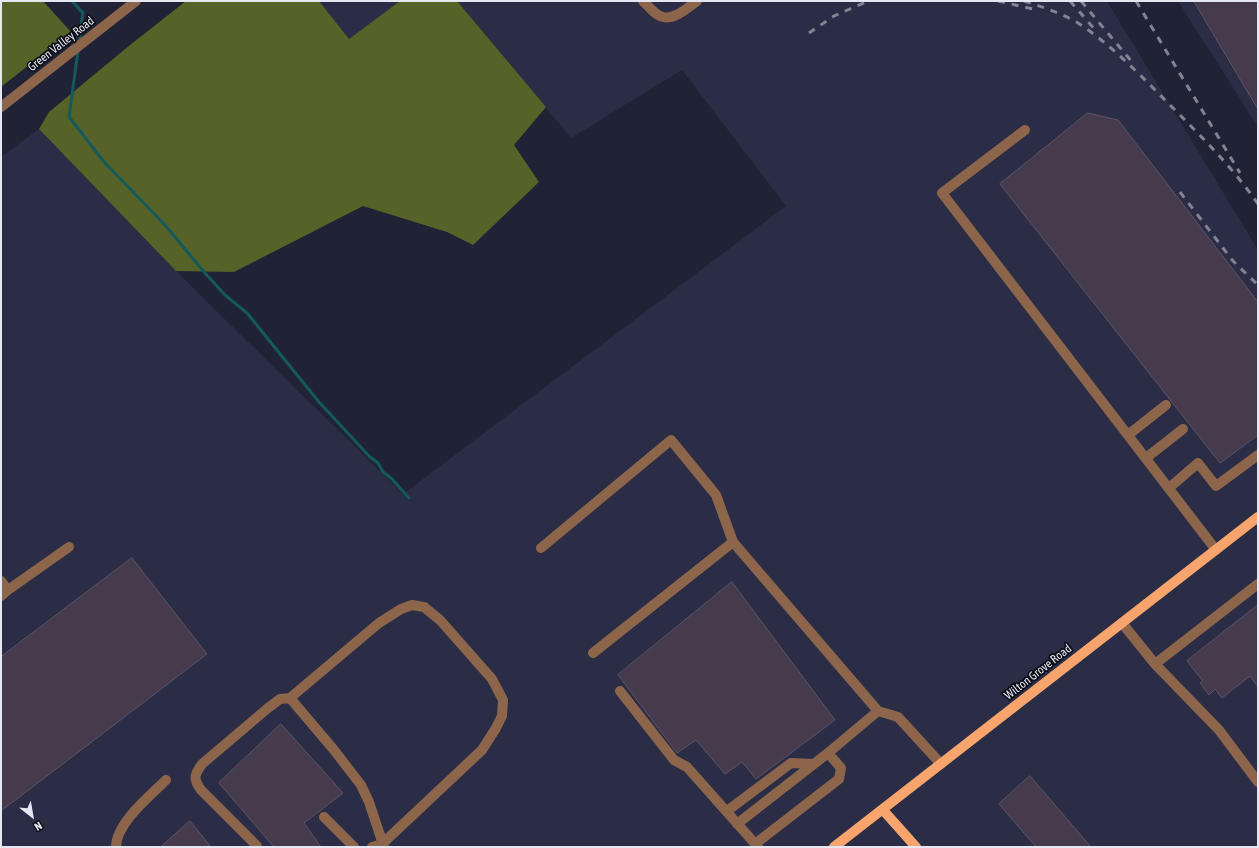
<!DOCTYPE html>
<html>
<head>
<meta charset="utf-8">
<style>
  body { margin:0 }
  #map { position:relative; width:1259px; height:848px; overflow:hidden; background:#202335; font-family:"Asap Condensed",sans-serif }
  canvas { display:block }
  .frame { position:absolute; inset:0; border:2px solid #e5e7f3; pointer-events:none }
  .north { position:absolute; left:12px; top:796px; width:40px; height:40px; -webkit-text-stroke:3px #0c0d15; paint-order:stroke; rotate:149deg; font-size:11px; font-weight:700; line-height:16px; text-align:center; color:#e5e7f3 }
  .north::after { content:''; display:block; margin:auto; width:14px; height:18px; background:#e5e7f3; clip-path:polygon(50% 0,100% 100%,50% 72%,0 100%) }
</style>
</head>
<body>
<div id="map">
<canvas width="1259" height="848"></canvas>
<div class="frame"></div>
<div class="north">N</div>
</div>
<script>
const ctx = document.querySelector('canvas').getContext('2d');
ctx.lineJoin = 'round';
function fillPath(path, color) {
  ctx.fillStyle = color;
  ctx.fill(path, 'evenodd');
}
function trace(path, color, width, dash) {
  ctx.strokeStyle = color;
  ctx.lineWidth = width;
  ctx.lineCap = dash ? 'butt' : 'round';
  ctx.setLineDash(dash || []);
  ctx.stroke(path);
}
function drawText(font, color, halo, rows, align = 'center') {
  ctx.font = font + ' "Asap Condensed",sans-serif';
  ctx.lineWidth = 3.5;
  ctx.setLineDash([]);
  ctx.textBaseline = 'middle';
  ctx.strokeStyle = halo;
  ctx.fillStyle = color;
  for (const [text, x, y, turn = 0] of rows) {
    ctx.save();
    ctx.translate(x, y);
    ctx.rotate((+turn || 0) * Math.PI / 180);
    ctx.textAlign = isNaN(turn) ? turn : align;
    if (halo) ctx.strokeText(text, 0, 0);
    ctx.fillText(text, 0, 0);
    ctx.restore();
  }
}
const built = new Path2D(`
  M 319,1 L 400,1 L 349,39 Z
  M 457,1 L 1107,1 L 1258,250 L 1258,847 L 1,847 L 1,157 L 39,129 L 176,271 L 403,494 L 786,206 L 682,70 L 571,138 Z
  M 1178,1 L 1258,1 L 1258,127 Z`);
const forest = new Path2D(`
  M 1,1 L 43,1 L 71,32 L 1,87 Z
  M 186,1 L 319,1 L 349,39 L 400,1 L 457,1 L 546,107 L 514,145 L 539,182 L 473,245 L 447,232 L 363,206 L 234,272 L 176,271 L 39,129 L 49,112 L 130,45 Z`);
const stream = new Path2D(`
  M 72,1 L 82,12
  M 79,42 L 83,12
  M 78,51 L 69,117 L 105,163 L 165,225 L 205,273 L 225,295 L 247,313 L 319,402 L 369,456 L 378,463 L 383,472 L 392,479 L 409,498`);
const building = new Path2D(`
  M 1194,1 L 1258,1 L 1258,109 Z
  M 1088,113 L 1118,120 L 1258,302 L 1258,435 L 1220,463 L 1000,184 Z
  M 132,558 L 207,654 L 1,811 L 1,657 Z
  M 732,582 L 835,720 L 756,779 L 742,762 L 725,774 L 696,740 L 677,753 L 618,675 Z
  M 1258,605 L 1258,687 L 1250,676 L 1222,698 L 1215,689 L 1209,695 L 1200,683 L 1203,681 L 1187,661 Z
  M 281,724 L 343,793 L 304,823 L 321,847 L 274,847 L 219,783 Z
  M 1030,776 L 1091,847 L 1036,847 L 999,804 Z
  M 190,821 L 211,847 L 161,847 Z`);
const minor = new Path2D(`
  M 643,1 C 648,6 656,16 663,17 C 675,20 688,7 697,1
  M 1,107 L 136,1
  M 1025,130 L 942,193 L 1216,550
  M 1128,435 L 1166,405
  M 1146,458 L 1183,429
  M 1169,488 L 1198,463 L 1216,486 L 1258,455
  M 541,548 L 671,440 L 716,495 L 733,542
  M 1,581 L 8,590 L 1,596
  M 8,590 L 69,547
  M 1122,623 L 1155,664 L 1258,584
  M 593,653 L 733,542 L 878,711 L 898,717 L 941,764
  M 1155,664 L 1219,730 L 1258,782
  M 620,691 L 674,760 L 687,767 L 758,847
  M 290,698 L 379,623 L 401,609 L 412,605 L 424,607 L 440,620 L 492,679 L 503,700 L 502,716 L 496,728 L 482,750 L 382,844 L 372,847
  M 828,753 L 878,711
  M 727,811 L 791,763 L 813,764
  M 324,817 L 354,847
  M 737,824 L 828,753 L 841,768 L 839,779 L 755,844
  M 257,846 L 201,790 C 193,779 194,775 202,764 L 268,708 L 280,699 L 290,698 L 334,750 L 361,785 L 369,802 L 384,847
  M 116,847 C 116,823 150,796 166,780`);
const major = new Path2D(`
  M 883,810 L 916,847
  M 834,847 L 1258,517`);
const rail = new Path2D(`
  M 998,1 L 1033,9
  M 1024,1 C 1043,7 1061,13 1078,23 C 1113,46 1142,77 1171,106 C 1202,137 1233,168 1258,204
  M 1070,1 L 1097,32
  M 1081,1 L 1132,62
  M 1136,1 L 1240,173
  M 809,33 L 834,16 L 868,1
  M 1180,192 L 1233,261 L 1258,285`);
const streetNames = [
  ["Green Valley Road",61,44,-38],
  ["Wilton Grove Road",1038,672,-38]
];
fillPath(built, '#2a2d45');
fillPath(forest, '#566228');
trace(stream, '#145a5c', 3);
fillPath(building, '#463b4d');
trace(building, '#5f5366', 1);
trace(minor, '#8d654b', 10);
trace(major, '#f7a46d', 10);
trace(rail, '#828493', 3, [7, 7]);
drawText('12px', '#e5e7f3', '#0c0d15', streetNames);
</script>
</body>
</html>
